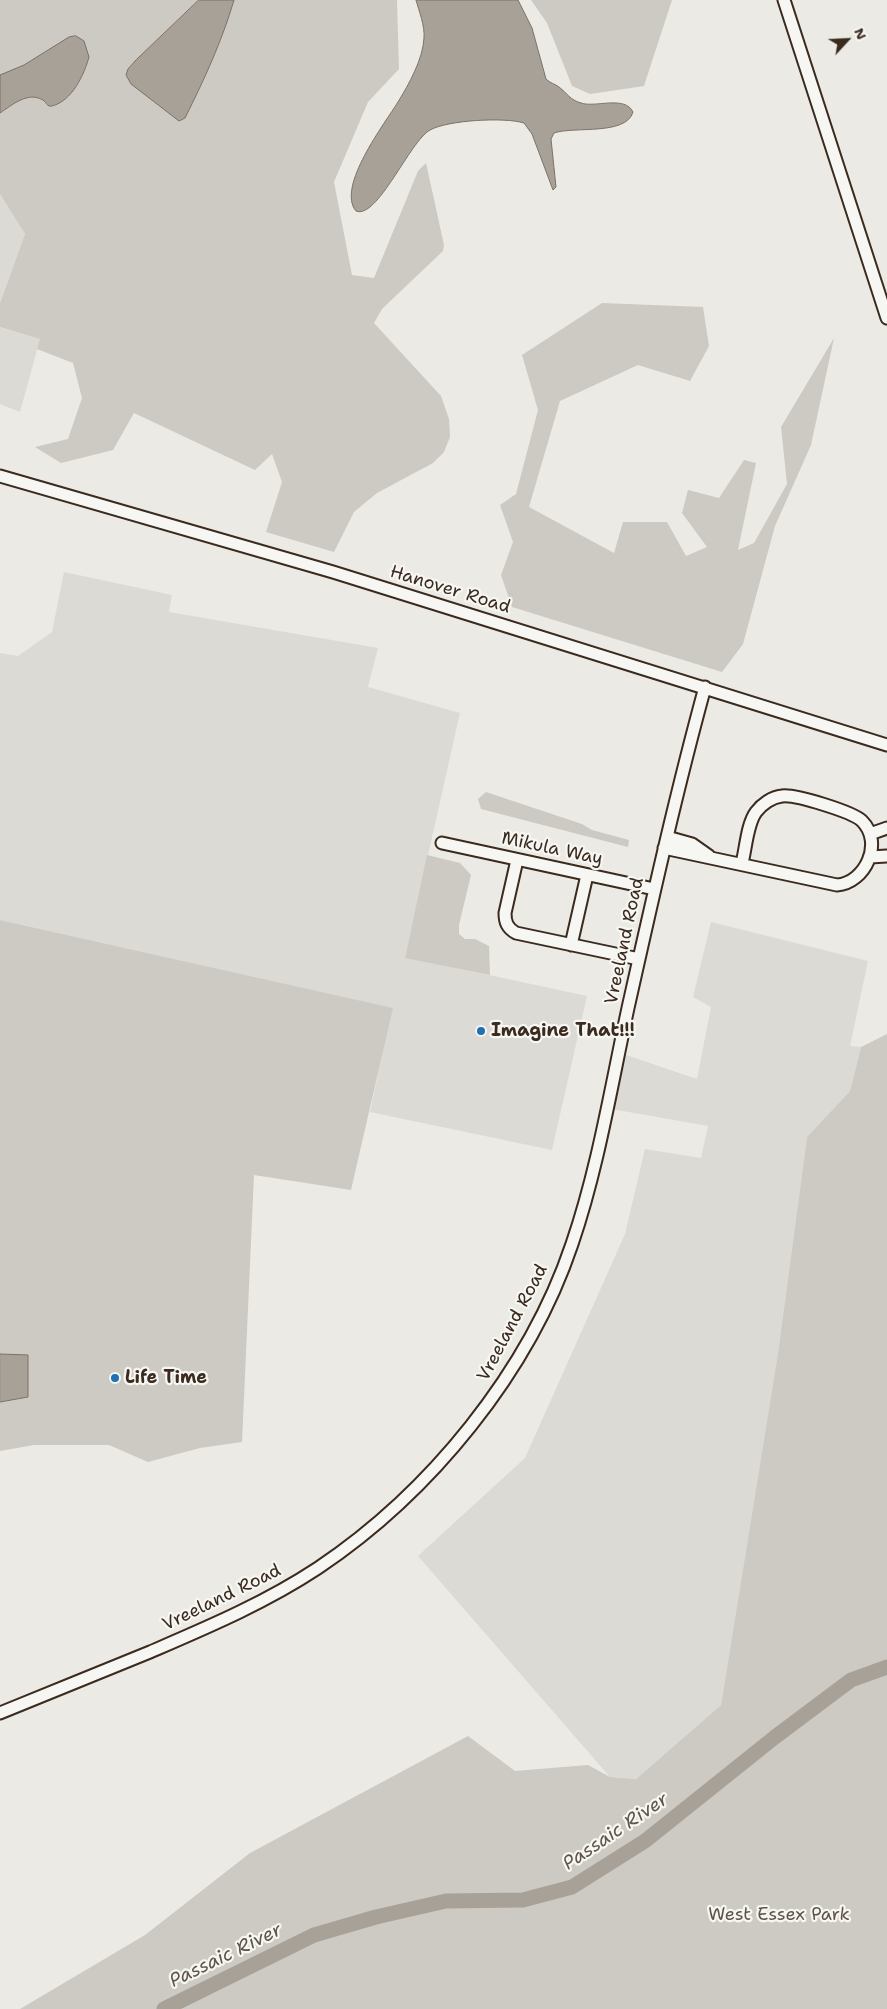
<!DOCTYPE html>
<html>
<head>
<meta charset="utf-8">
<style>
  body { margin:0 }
  #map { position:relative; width:887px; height:2009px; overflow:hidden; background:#ebeae5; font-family:"Shantell Sans",sans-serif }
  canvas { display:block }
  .north { position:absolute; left:822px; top:15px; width:50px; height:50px; -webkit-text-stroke:4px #f6f6f2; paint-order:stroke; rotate:65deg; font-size:14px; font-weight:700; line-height:20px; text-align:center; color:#3b2a1e }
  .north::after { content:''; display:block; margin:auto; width:18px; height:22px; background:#3b2a1e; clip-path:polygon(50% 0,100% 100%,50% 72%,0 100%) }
</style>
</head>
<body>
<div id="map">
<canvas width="887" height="2009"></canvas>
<div class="north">N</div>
</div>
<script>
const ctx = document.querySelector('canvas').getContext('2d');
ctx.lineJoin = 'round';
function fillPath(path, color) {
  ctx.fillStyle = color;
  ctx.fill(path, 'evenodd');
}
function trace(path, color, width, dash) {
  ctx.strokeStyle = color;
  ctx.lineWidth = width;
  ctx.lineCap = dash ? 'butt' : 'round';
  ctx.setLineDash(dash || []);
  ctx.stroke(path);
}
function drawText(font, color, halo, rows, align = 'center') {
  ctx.font = font + ' "Shantell Sans",sans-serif';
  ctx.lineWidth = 4.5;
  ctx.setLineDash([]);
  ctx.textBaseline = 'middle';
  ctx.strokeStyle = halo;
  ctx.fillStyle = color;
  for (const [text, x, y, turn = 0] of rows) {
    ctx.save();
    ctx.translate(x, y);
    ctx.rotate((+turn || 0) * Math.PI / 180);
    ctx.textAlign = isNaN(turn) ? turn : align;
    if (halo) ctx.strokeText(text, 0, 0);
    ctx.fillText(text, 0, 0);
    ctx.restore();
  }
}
const built = new Path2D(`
  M 0,194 L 25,234 L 0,303 Z
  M 0,327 L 40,339 L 20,412 L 0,404 Z
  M 64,572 L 172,595 L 169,612 L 378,648 L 368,687 L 460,713 L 405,957 L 587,996 L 552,1150 L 370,1112 L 392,1008 L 0,920 L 0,653 L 18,656 L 52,632 Z
  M 711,922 L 868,961 L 850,1046 L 861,1047 L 850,1091 L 807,1137 L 778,1353 L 721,1705 L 636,1779 L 610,1777 L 418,1556 L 525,1458 L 625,1234 L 645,1149 L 701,1158 L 708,1126 L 606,1108 L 620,1053 L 697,1079 L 711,1007 L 693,997 Z`);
const green = new Path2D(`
  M 0,0 L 397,0 L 399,69 L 368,102 L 334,182 L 352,275 L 374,278 L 418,171 L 426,163 L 444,245 L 443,251 L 382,309 L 374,323 L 441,396 L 449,419 L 450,437 L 444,452 L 433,463 L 377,493 L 354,512 L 334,552 L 266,532 L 282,482 L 272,454 L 255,470 L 134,413 L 113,450 L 61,463 L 35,447 L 68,439 L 82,398 L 73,363 L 37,349 L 40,339 L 0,327 L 0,303 L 25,234 L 0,194 Z
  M 531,0 L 672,0 L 644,86 L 590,94 L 572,86 L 547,23 Z
  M 602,303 L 703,307 L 709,346 L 690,381 L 638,365 L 560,401 L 529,507 L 614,553 L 623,522 L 667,522 L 686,556 L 707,547 L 682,513 L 688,490 L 719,498 L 744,460 L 756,463 L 738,550 L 754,543 L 787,484 L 781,427 L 834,338 L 811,445 L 775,526 L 743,644 L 722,672 L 512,607 L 501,575 L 513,542 L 500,505 L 516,494 L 538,410 L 522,355 Z
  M 486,792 L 582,824 L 592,830 L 629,840 L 628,847 L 481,809 L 478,799 Z
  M 427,855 L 460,863 L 471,875 L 459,925 L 459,934 L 465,939 L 475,939 L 489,946 L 490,975 L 405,958 Z
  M 0,920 L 393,1008 L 351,1190 L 254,1175 L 242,1442 L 200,1448 L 148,1462 L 109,1445 L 34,1445 L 0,1451 Z
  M 887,1034 L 887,2009 L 20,2009 L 145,1935 L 250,1853 L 468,1736 L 515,1771 L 588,1765 L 610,1777 L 636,1779 L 721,1705 L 778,1353 L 807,1137 L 850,1091 L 861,1047 Z`);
const water = new Path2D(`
  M 199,0 L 234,0 C 222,41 204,80 185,118 L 179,121 L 131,84 L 126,75 L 128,69 L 136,60 Z
  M 416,0 L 518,0 L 532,28 L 546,79 C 550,83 555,84 559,87 C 567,93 570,100 581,103 C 595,108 625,95 633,112 C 626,136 574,126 554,133 L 551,139 L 556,187 L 553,190 L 532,134 L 524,123 C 505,117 448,120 430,130 C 410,141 377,220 356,211 C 336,187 385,123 398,102 C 409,84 423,59 424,38 C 425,26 419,11 416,0 Z
  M 76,36 L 84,41 L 89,57 C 84,75 72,101 52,106 C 47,107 47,103 43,100 C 28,91 12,105 0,113 L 0,75 L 24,65 L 69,37 Z
  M 0,1354 L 28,1355 L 28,1397 L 0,1402 Z`);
const river = new Path2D(`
  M 164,2009 L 314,1935 L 376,1917 L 446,1901 L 523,1900 L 572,1887 L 645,1841 L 775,1737 L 851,1680 L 887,1667`);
const minor = new Path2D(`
  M 784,0 L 887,318
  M 0,476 L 333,572 L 887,745
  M 870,834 L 887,828
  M 667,837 L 692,844 L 709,856
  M 442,843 L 654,889
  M 664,848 L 837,885 C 865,883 884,843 862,821 C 853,812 795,794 782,796 C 772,797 762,804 756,812 C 747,824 746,848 742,863
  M 870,857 L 887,856
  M 517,860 L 505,913 C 505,922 507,928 516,933 L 639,959
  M 571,945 L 587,875
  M 0,1713 C 50,1693 100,1672 150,1652 C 208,1627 265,1603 318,1568 C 430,1493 529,1372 572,1244 C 598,1168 611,1087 628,1008 C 652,901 676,793 705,687`);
const markers = [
  [481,1031,5,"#1f6fb2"],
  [115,1378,5,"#1f6fb2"]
];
const streetNames = [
  ["Hanover Road",450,590,17],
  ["Mikula Way",552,849,12],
  ["Vreeland Road",625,941,-78],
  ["Vreeland Road",513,1323,-62],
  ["Vreeland Road",222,1598,-26]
];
const poiNames = [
  ["Imagine That!!!",491,1031],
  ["Life Time",125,1378]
];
const parkNames = [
  ["West Essex Park",779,1915]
];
const waterNames = [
  ["Passaic River",616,1832,-34],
  ["Passaic River",226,1956,-26]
];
fillPath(built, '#dcdad4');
fillPath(green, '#cdcac4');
fillPath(water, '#a8a198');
trace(water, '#7c7167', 1);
trace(river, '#a8a198', 15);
trace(minor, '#3b2a1e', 15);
trace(minor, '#f6f6f2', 11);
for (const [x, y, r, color] of markers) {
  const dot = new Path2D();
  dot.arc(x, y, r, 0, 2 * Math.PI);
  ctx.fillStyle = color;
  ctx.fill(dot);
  trace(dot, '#f6f6f2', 2);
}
drawText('18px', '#3b2a1e', '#f6f6f2', streetNames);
drawText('bold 18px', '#3b2a1e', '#f6f6f2', poiNames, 'left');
drawText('18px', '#605248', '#f6f6f2', parkNames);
drawText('italic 19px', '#615449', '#f6f6f2', waterNames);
</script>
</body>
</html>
